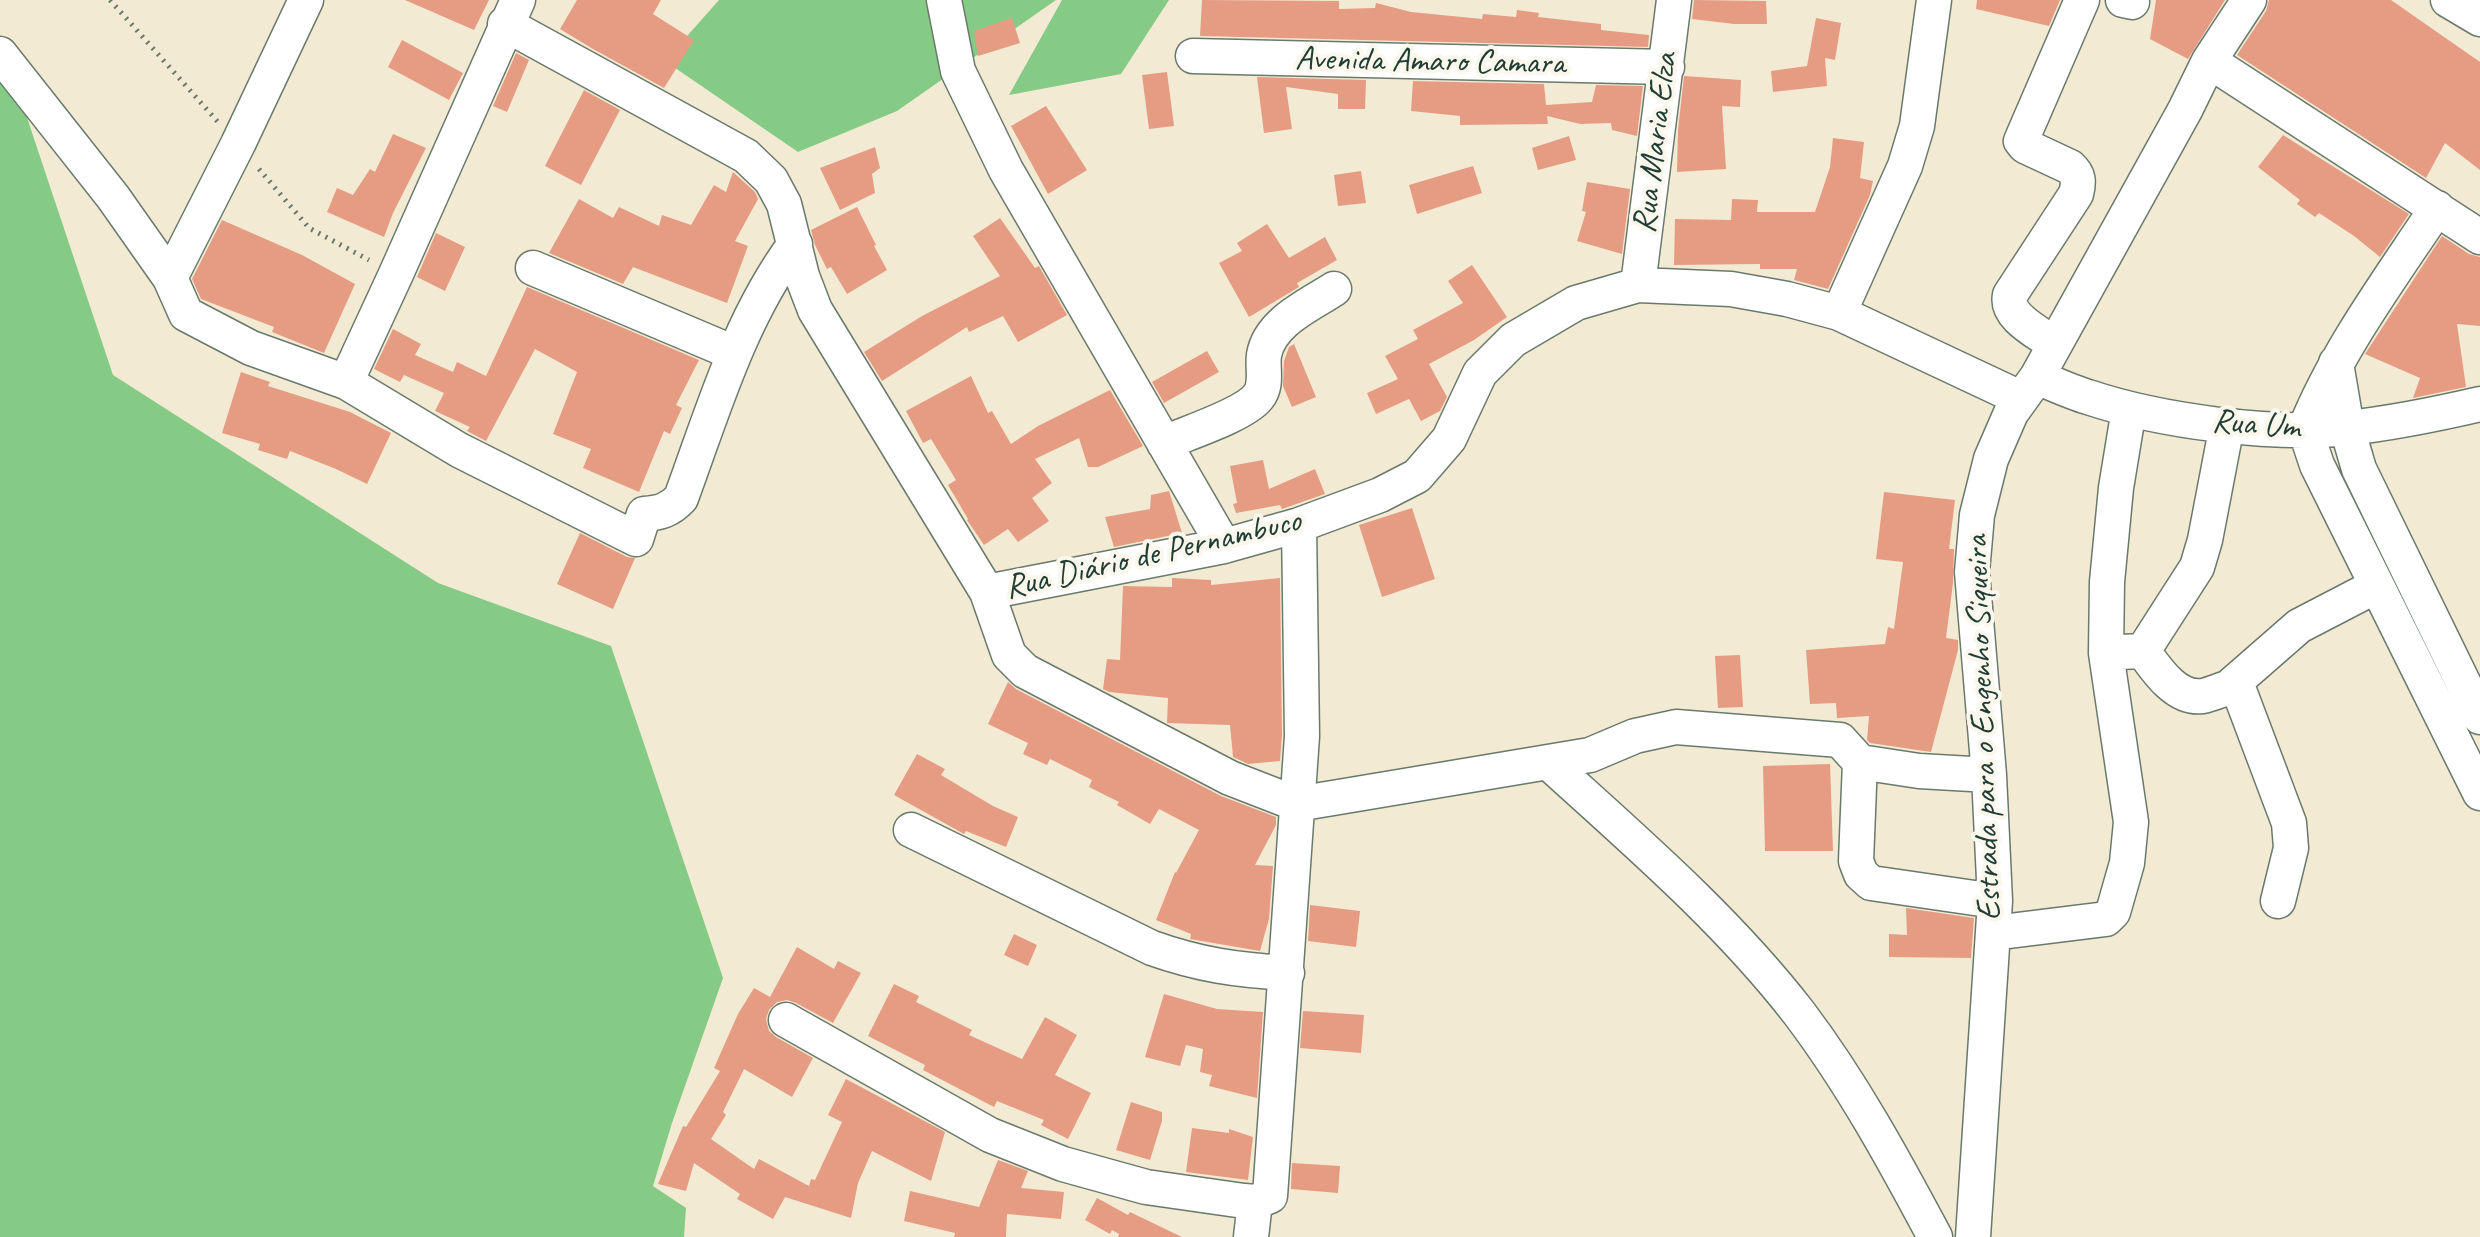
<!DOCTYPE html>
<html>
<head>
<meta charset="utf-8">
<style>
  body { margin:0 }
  canvas { display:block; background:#f3ead3 }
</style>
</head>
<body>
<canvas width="2480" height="1237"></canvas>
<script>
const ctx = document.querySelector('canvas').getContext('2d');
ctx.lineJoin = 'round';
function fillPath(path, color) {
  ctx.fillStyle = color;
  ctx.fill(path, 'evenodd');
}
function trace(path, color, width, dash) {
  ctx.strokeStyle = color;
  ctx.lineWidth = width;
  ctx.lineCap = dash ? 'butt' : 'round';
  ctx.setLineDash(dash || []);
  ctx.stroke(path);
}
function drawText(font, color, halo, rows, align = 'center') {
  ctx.font = font + ' Caveat,sans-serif';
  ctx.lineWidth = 8;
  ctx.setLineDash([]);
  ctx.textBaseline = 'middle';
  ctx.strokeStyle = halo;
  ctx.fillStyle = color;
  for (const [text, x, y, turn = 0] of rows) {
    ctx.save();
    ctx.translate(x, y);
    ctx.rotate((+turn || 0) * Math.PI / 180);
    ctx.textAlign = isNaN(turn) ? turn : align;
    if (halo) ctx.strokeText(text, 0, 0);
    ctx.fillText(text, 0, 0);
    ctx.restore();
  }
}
const green = new Path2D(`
  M 719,0 L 1056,0 L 897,111 L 798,152 L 665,61 Z
  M 1062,0 L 1169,0 L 1121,74 L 1009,95 Z
  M 0,37 L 113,375 L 438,583 L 611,646 L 723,978 L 672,1123 L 653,1186 L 686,1208 L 684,1237 L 0,1237 Z`);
const building = new Path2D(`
  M 405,0 L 489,0 L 474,30 Z
  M 577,0 L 661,0 L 653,14 L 694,40 L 664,88 L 593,49 L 560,29 Z
  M 1202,0 L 1339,1 L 1339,9 L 1375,8 L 1376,3 L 1411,12 L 1482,19 L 1483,14 L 1516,17 L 1517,10 L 1539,13 L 1538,17 L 1601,24 L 1601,30 L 1649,35 L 1648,47 L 1200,36 Z
  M 1694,0 L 1766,1 L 1767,24 L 1734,24 L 1692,19 Z
  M 1977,0 L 2060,0 L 2049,26 L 1976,9 Z
  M 2156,0 L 2225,0 L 2188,59 L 2150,39 Z
  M 2269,0 L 2391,0 L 2480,62 L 2480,170 L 2445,143 L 2426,178 L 2237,55 L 2266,11 Z
  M 1012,18 L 1020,43 L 978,56 L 974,31 Z
  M 1816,18 L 1841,23 L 1835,60 L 1825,58 L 1827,86 L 1773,92 L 1771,71 L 1807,66 Z
  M 402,40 L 463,73 L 449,100 L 388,67 Z
  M 516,53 L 529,60 L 507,112 L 493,106 Z
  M 1167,72 L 1174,126 L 1149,129 L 1142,75 Z
  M 1684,76 L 1741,80 L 1740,107 L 1722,106 L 1726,169 L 1677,172 L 1678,130 Z
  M 1257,77 L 1366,80 L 1365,109 L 1338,109 L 1338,94 L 1286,87 L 1292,129 L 1264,133 Z
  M 1413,81 L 1544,84 L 1546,105 L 1592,102 L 1596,85 L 1643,86 L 1637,136 L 1612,130 L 1611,123 L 1580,124 L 1547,116 L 1548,124 L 1460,125 L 1460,116 L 1411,111 Z
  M 584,90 L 620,110 L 581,185 L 545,166 Z
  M 1046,106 L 1087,170 L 1048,194 L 1011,126 Z
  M 393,134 L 426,148 L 393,213 L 384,237 L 327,212 L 337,188 L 353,195 L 370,169 L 375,172 Z
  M 2283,135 L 2409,214 L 2380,257 L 2354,236 L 2319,213 L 2315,217 L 2297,204 L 2300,200 L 2258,167 Z
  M 1569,136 L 1576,160 L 1538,170 L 1532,148 Z
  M 1833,138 L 1864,142 L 1860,178 L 1873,181 L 1870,195 L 1828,289 L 1794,280 L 1797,269 L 1760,269 L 1760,264 L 1674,265 L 1675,219 L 1731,220 L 1732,199 L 1758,200 L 1757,212 L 1815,212 L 1830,167 Z
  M 875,147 L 880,168 L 872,174 L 875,193 L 840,210 L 820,168 Z
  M 1473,166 L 1482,193 L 1417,214 L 1409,185 Z
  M 1361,171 L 1366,203 L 1338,206 L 1334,175 Z
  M 733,172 L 755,192 L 758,199 L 735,241 L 748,246 L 727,303 L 633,267 L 623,284 L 549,253 L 579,199 L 613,218 L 619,207 L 659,226 L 662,215 L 691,225 L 714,185 L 726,192 Z
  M 1587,182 L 1630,189 L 1622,254 L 1577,241 L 1586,212 L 1582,211 Z
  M 857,207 L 876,245 L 874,246 L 887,270 L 847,294 L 831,267 L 827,269 L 815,245 L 811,230 Z
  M 1000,218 L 1035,268 L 1039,266 L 1067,315 L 1018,342 L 1003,316 L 969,332 L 967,327 L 882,381 L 864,352 L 922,316 L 1000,276 L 973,236 Z
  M 222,220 L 302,255 L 355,284 L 324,353 L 272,332 L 274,327 L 201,299 L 192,279 Z
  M 1267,224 L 1289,258 L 1325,237 L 1337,260 L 1297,283 L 1299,287 L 1249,317 L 1219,263 L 1242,251 L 1237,243 Z
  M 436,233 L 465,247 L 445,291 L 417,277 Z
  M 2442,236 L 2469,254 L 2480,257 L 2480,326 L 2457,324 L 2466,387 L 2413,398 L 2420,378 L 2365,354 Z
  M 1472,265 L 1507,317 L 1474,340 L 1429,364 L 1447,397 L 1440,411 L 1421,421 L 1409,399 L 1376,414 L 1367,393 L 1398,379 L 1385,356 L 1418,339 L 1413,330 L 1463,303 L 1448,281 Z
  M 527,287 L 699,360 L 676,405 L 682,408 L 670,434 L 664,431 L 639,492 L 583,468 L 591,449 L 553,434 L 577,372 L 535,349 L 486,441 L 467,431 L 470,427 L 435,411 L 444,393 L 404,375 L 400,382 L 374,369 L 393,329 L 421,344 L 415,355 L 453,372 L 457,362 L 486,376 Z
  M 1294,344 L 1316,397 L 1292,407 L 1283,386 L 1284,361 L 1289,347 Z
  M 1207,351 L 1219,372 L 1164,403 L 1152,382 Z
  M 241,372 L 270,382 L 268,386 L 350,412 L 391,433 L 367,484 L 336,469 L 290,451 L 287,459 L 258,450 L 260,444 L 222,433 Z
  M 971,376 L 988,413 L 992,411 L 1011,444 L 1038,426 L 1110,390 L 1143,446 L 1098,467 L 1088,467 L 1079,438 L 1035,459 L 1052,483 L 1032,498 L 1049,521 L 1018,542 L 1008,529 L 984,545 L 967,520 L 968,519 L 948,485 L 956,480 L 931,439 L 923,443 L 906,411 Z
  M 1263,460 L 1269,489 L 1315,469 L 1325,494 L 1282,509 L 1280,505 L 1236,513 L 1233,504 L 1237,503 L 1230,466 Z
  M 1169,491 L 1182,533 L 1114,547 L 1105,517 L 1150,509 L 1151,495 Z
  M 1884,492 L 1955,500 L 1949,549 L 1954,549 L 1953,583 L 1946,638 L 1958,640 L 1958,650 L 1931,752 L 1870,743 L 1867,740 L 1869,716 L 1837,718 L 1836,703 L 1810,704 L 1806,650 L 1885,644 L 1888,627 L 1894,629 L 1903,562 L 1876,559 Z
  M 1412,508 L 1435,579 L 1382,597 L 1359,525 Z
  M 580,533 L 627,557 L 635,558 L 613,609 L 557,584 Z
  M 1172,578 L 1211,580 L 1211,585 L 1280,578 L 1282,735 L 1280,761 L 1248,764 L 1233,757 L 1230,725 L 1167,723 L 1168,698 L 1109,692 L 1103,689 L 1107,659 L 1120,660 L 1123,586 L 1172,587 Z
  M 1740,655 L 1743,707 L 1718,708 L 1715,656 Z
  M 1008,682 L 1016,689 L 1221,796 L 1276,817 L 1276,825 L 1255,865 L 1273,866 L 1269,919 L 1260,951 L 1190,939 L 1191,934 L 1156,920 L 1175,872 L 1176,873 L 1199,830 L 1159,809 L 1150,824 L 1117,805 L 1119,802 L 1089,787 L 1092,780 L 1050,759 L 1047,765 L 1023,754 L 1028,743 L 988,724 Z
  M 917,754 L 945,769 L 941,775 L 993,806 L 1018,817 L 1006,847 L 966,831 L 964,834 L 894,795 Z
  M 1830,764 L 1833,851 L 1765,851 L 1763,766 Z
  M 1310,905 L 1360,911 L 1356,947 L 1308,941 Z
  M 1906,908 L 1974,918 L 1971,958 L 1889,957 L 1889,934 L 1907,935 Z
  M 1014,934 L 1037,945 L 1028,966 L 1004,955 Z
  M 797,947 L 834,969 L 838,961 L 861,973 L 833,1023 L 796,1003 L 787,1000 L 777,1002 L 769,1010 L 766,1019 L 769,1031 L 776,1037 L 813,1058 L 792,1097 L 744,1069 L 723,1112 L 726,1115 L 711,1139 L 754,1169 L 759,1159 L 809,1186 L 811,1179 L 815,1180 L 842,1122 L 828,1115 L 846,1079 L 945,1132 L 931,1181 L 872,1151 L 858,1183 L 851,1218 L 785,1197 L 773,1219 L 737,1199 L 740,1194 L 694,1163 L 686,1191 L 658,1184 L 683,1126 L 686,1127 L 720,1071 L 714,1068 L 738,1014 L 754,988 L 770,997 Z
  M 894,984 L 919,996 L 916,1002 L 972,1030 L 969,1035 L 1022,1059 L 1045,1017 L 1077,1035 L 1055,1075 L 1091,1093 L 1068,1139 L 1041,1125 L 1044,1120 L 997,1101 L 994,1107 L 923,1070 L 925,1065 L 868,1036 Z
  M 1164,994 L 1217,1009 L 1263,1012 L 1257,1098 L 1209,1086 L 1212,1075 L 1200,1072 L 1203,1049 L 1186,1045 L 1180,1066 L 1145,1057 Z
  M 1303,1011 L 1364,1015 L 1361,1053 L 1300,1048 Z
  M 1131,1102 L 1162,1112 L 1162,1121 L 1150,1160 L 1116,1150 Z
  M 1192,1128 L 1229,1133 L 1229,1129 L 1253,1137 L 1248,1180 L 1186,1172 Z
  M 998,1160 L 1028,1171 L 1021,1188 L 1064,1192 L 1061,1219 L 1007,1214 L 1006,1237 L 954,1237 L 955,1233 L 904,1221 L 910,1191 L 979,1207 Z
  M 1292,1163 L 1340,1166 L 1338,1193 L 1291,1189 Z
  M 1097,1198 L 1128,1215 L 1130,1212 L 1182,1237 L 1118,1237 L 1119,1234 L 1112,1230 L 1110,1234 L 1085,1220 Z`);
const path = new Path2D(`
  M 110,0 L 218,122
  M 259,169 L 309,228 L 369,260`);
const minor = new Path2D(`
  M 944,0 L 958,71 L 1006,170 L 1224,546
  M 2123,0 L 2132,2
  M 2448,0 L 2480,19
  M 505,24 L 746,156 L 771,180 L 784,204 L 802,276 L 815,310 L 987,592 L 1009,655 L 1025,671 L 1230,778 L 1297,804 L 1590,755 L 1635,736 L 1676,727 L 1840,740 L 1860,762 L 1919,771 L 1989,775
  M 0,54 L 113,197 L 170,278 L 186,314 L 251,348 L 346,382 L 459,450 L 636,539 L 644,514 C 660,513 670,510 681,498 C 713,411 739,320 795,244
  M 1193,56 L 1667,67
  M 2209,61 L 2480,237
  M 2437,208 C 2390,279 2337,350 2305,429 L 2317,465 L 2480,793
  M 533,268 L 734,353
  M 170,278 L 238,144 L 306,0
  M 1638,285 L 1674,0
  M 1839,313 L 1905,166 L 1917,126 L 1934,0
  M 2054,344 C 2038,332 2005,317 2010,295 L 2076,194 C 2079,182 2079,175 2070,167 L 2025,146 L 2021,141 L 2082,0
  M 2336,363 L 2347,428 L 2359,469 L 2480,717
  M 2037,377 C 2054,384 2071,392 2088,397 C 2160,421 2272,436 2348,428 C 2392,423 2437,414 2480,404
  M 346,382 L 396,274 L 518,0
  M 1164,443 C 1187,433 1244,415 1258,397 C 1268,385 1262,369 1264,355 C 1270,322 1308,306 1334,289
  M 987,592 L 1224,546 L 1299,525 L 1380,495 L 1417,476 L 1449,439 L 1480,373 L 1513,340 L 1576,303 L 1638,285 L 1731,289 L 1787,299 L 1839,313 L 2020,398
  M 2143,651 C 2156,669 2176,700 2203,696 C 2212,694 2220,690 2228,688 L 2240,693 L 2289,823 L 2291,848 L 2278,901
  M 2120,652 L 2143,651 L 2197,567 L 2205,540 L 2227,425
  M 2228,688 L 2299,626 L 2376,586
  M 1860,762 L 1856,861 L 1861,874 L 1871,883 L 1995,901
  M 1549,763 C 1636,842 1727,920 1799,1013 C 1852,1083 1894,1160 1935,1237
  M 911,830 L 1152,948 C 1200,965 1237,970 1287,973
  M 1993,933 L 2106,919 L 2113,912 L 2127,863 L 2131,822 L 2106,653 L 2107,582 L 2116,488 L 2129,409
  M 786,1020 L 990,1135 L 1063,1164 L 1146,1187 L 1244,1201 L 1255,1202 L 1270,1196 L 1302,736 L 1299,525
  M 1251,1237 L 1255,1202
  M 1973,1237 L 1995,901 L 1989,775 L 1972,572 L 1977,515 L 1991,459 L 2011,413 L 2037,377 L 2185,110 L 2209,61 L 2249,0`);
const streetNames = [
  ["Avenida Amaro Camara",1430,62,1],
  ["Rua Maria Elza",1656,143,-83],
  ["Rua Um",2256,425,4],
  ["Rua Diário de Pernambuco",1153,555,-13],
  ["Estrada para o Engenho Siqueira",1984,728,-92]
];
fillPath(green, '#85cb85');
fillPath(building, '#e69c83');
trace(minor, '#697a6c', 37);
trace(path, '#697a6c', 5, [2, 6]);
trace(minor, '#fff', 34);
drawText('34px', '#1f3d34', '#fbf7ec', streetNames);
</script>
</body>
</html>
